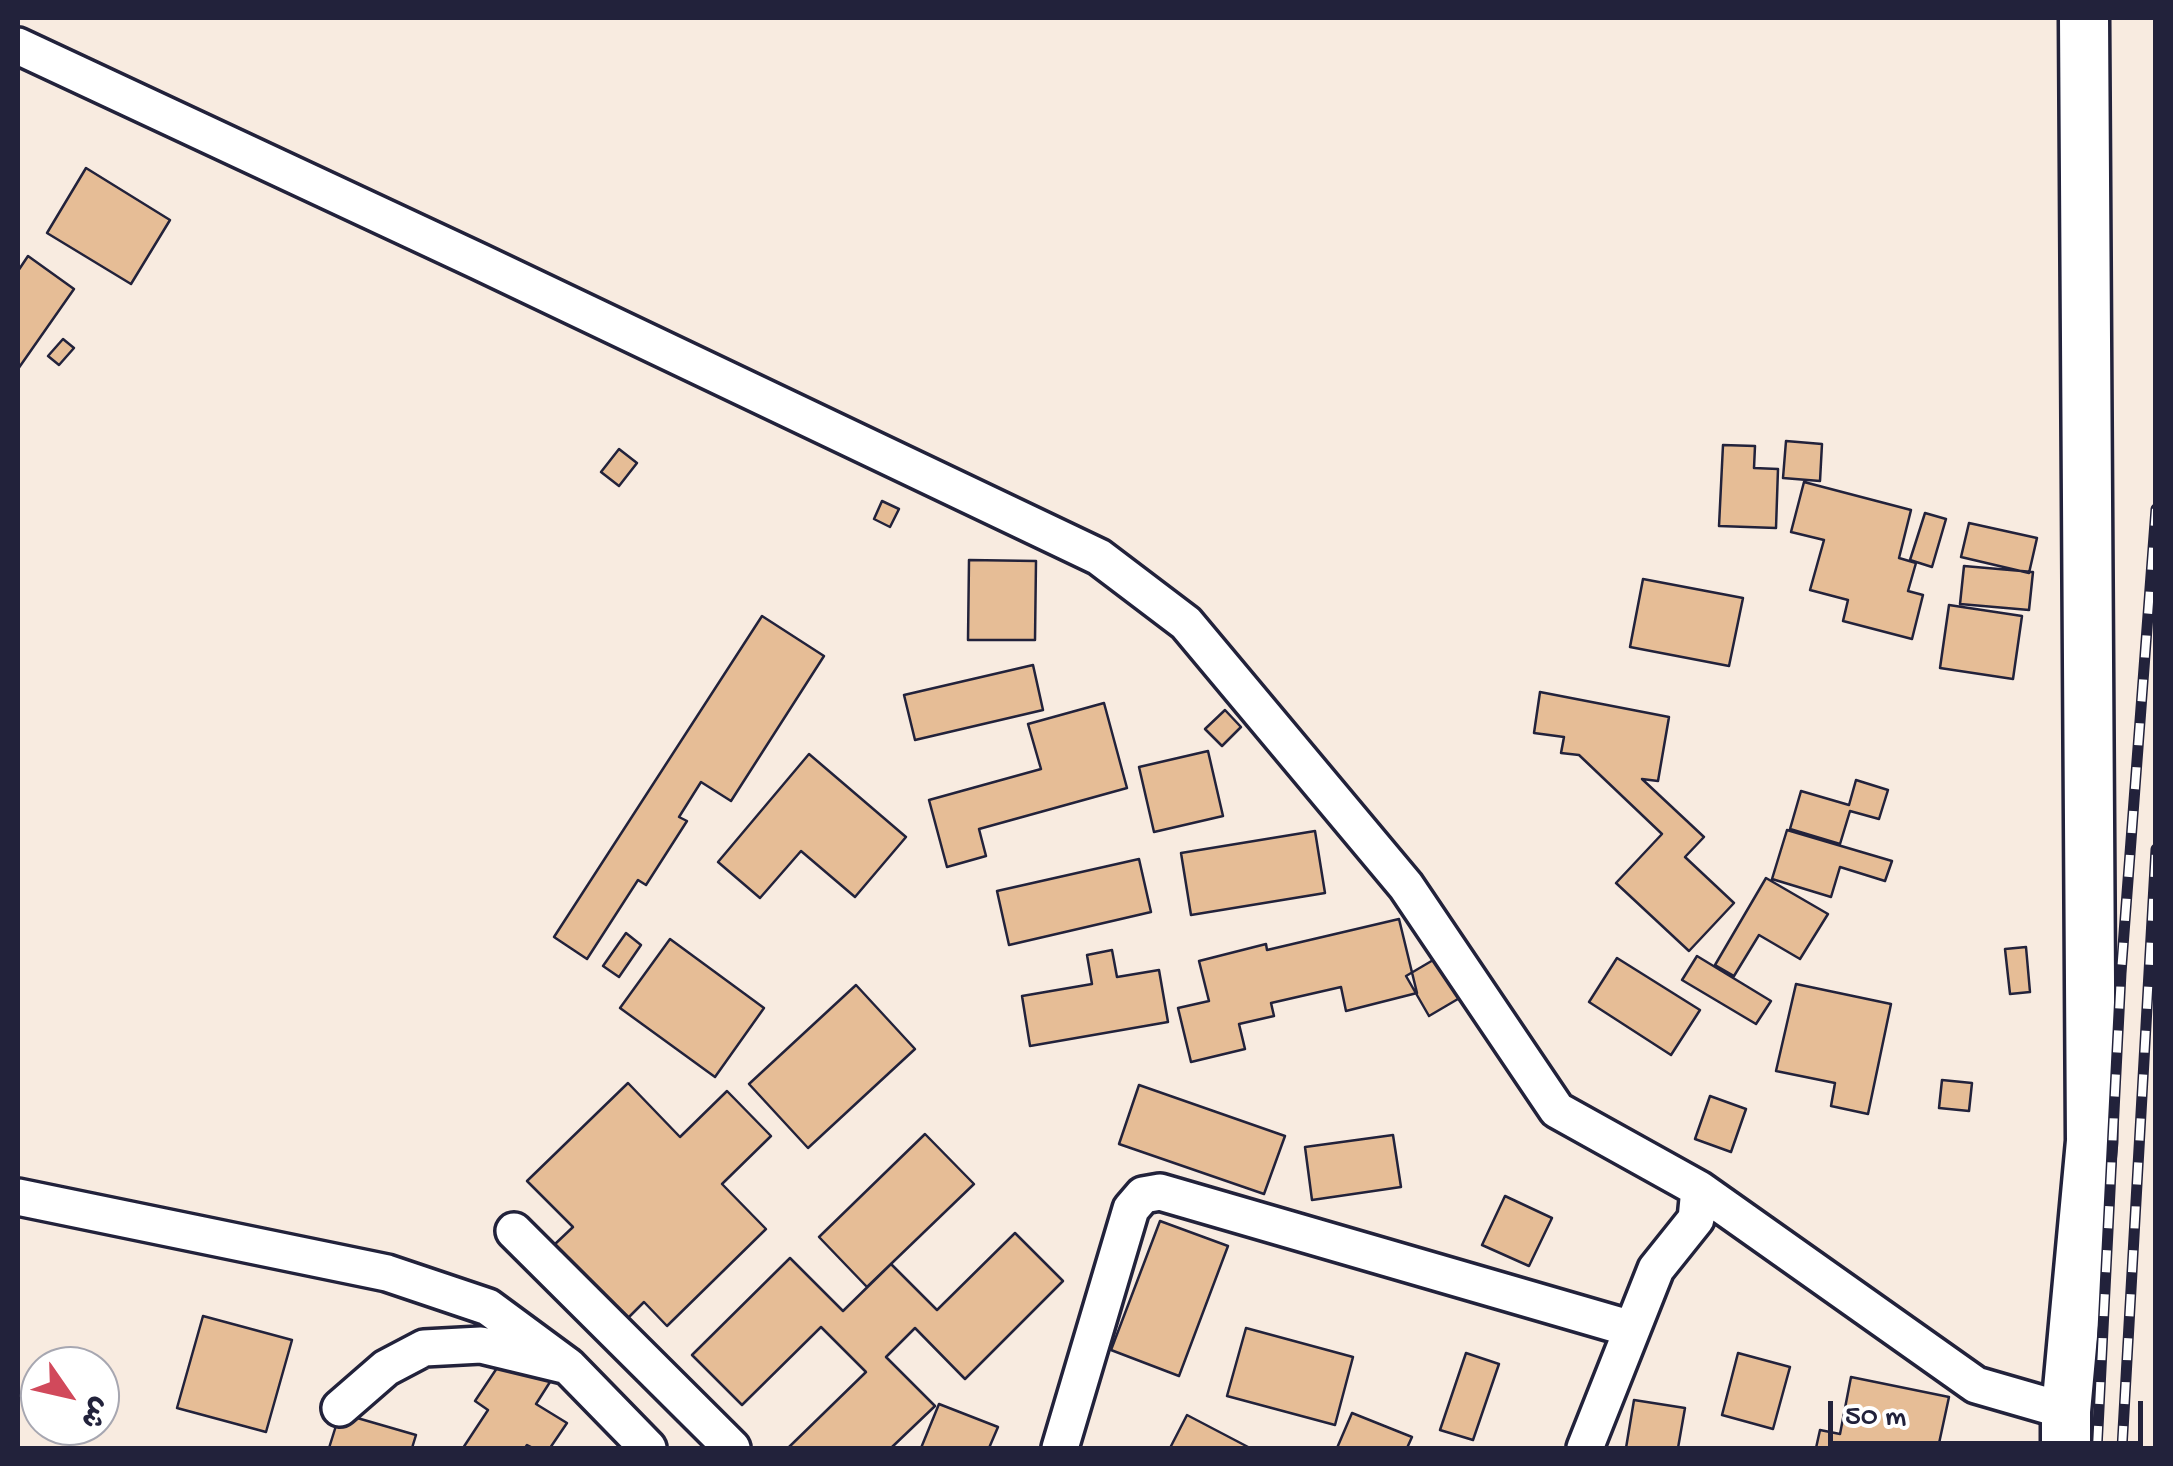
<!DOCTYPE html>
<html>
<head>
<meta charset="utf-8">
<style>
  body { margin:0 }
  #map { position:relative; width:2173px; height:1466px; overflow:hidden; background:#f8ebe0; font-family:"Gochi Hand","Playpen Sans Arabic",sans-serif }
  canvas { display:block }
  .frame { position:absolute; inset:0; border:20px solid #22223b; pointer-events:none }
  .north { position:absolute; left:20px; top:1346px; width:100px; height:100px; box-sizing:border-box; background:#fff; border:2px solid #a7a7b1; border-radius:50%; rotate:124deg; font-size:28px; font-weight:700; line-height:40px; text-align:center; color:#22223b }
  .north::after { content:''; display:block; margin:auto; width:35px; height:45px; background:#d1495b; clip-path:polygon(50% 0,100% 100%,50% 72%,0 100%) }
  .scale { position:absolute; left:1828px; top:1401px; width:315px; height:45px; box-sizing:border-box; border:5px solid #22223b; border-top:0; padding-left:12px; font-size:30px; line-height:35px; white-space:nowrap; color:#22223b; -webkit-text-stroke:8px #fff; paint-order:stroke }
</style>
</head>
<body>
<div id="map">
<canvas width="2173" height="1466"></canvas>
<div class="frame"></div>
<div class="north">ش</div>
<div class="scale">50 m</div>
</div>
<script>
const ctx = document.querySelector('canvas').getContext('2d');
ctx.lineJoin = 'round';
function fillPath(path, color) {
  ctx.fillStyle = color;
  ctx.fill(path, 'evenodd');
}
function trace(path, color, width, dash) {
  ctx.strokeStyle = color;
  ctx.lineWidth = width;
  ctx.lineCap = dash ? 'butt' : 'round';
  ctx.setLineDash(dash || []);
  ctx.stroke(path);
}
const building = new Path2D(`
  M 86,168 L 170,220 L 131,284 L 47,233 Z
  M 28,256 L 74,289 L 18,369 L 18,271 Z
  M 63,339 L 74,348 L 59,365 L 48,356 Z
  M 1786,441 L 1822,444 L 1820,481 L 1783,478 Z
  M 1723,445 L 1755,446 L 1754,468 L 1778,469 L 1776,528 L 1719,526 Z
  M 619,449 L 637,463 L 619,486 L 601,472 Z
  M 1804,482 L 1911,510 L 1899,558 L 1916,563 L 1908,591 L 1923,595 L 1912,639 L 1843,621 L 1848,600 L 1810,590 L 1824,540 L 1791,532 Z
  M 882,501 L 899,509 L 890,527 L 874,519 Z
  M 1925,513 L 1946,519 L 1932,567 L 1910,560 Z
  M 1969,523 L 2037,538 L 2029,573 L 1961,557 Z
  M 969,560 L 1036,561 L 1035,640 L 968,640 Z
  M 1964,566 L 2033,572 L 2029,610 L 1960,604 Z
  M 1643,579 L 1743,598 L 1729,666 L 1630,647 Z
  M 1949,605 L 2022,616 L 2013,679 L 1940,668 Z
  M 762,616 L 824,656 L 731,801 L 701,782 L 679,817 L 687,821 L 646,885 L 638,880 L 587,959 L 554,937 Z
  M 1033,665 L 1043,710 L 915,740 L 904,695 Z
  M 1540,692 L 1669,717 L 1658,781 L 1642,779 L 1704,837 L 1685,857 L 1734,903 L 1689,951 L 1616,883 L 1662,834 L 1579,755 L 1561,753 L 1564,737 L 1534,733 Z
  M 1104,703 L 1127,788 L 979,829 L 986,856 L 947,867 L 929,800 L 1041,769 L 1028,724 Z
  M 1225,710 L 1241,727 L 1222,746 L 1205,729 Z
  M 1208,751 L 1223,816 L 1154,832 L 1139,767 Z
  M 809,754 L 906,837 L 855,897 L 801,851 L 760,898 L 718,862 Z
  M 1856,780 L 1888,790 L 1879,819 L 1850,811 L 1840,844 L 1790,829 L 1801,791 L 1849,805 Z
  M 1787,830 L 1892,861 L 1885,881 L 1840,867 L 1831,897 L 1772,879 Z
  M 1315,831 L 1325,893 L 1191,915 L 1181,853 Z
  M 1139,859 L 1151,912 L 1009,945 L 997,891 Z
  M 1766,878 L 1828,914 L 1800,959 L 1759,935 L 1734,976 L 1715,965 Z
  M 1399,919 L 1417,993 L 1346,1011 L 1341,987 L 1271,1003 L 1274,1016 L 1239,1024 L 1245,1049 L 1191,1062 L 1178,1008 L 1209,1001 L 1199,961 L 1266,944 L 1267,950 Z
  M 626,933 L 641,945 L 619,977 L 603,966 Z
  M 670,939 L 764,1008 L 715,1077 L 620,1008 Z
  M 2026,947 L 2030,992 L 2010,994 L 2005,949 Z
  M 1112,950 L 1117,977 L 1159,970 L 1168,1022 L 1030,1046 L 1022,996 L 1092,984 L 1087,955 Z
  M 1440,956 L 1463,996 L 1429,1016 L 1406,976 Z
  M 1697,956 L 1771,1001 L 1756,1024 L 1682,980 Z
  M 1617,958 L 1700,1010 L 1671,1055 L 1589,1002 Z
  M 1796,984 L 1891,1004 L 1868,1114 L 1831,1106 L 1835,1083 L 1776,1071 Z
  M 856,985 L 915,1049 L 808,1148 L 749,1084 Z
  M 1942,1080 L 1972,1083 L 1969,1111 L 1939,1108 Z
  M 628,1083 L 680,1137 L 727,1091 L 771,1136 L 722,1184 L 766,1229 L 667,1326 L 644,1302 L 626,1320 L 554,1245 L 573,1227 L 527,1181 Z
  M 1139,1085 L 1285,1136 L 1264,1194 L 1119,1144 Z
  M 1710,1096 L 1746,1109 L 1731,1152 L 1695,1139 Z
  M 925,1134 L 974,1184 L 867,1287 L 819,1237 Z
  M 1393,1135 L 1401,1187 L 1312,1200 L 1305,1147 Z
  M 1505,1196 L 1552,1218 L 1529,1266 L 1482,1245 Z
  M 1160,1221 L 1228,1246 L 1179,1376 L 1111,1350 Z
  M 1015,1233 L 1063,1281 L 965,1379 L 915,1328 L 886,1357 L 935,1406 L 891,1448 L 788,1448 L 866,1372 L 821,1327 L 742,1405 L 692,1355 L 790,1258 L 843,1311 L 891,1264 L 937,1310 Z
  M 203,1316 L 292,1340 L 266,1432 L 177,1408 Z
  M 1246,1328 L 1353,1357 L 1335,1425 L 1227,1396 Z
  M 507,1353 L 550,1382 L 536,1404 L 567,1423 L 550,1448 L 533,1448 L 527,1445 L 525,1448 L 463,1448 L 488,1410 L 475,1401 Z
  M 1466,1353 L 1499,1364 L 1473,1440 L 1440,1430 Z
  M 1738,1353 L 1790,1367 L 1773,1429 L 1722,1415 Z
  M 1851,1377 L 1949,1397 L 1938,1448 L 1816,1448 L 1820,1430 L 1840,1434 Z
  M 1634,1400 L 1685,1408 L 1678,1448 L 1626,1448 Z
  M 939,1404 L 998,1427 L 989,1448 L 921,1448 Z
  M 340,1413 L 416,1435 L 412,1448 L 329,1448 Z
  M 1352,1413 L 1412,1437 L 1407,1448 L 1337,1448 Z
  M 1187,1415 L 1250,1448 L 1170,1448 Z`);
const street = new Path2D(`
  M 18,46 L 478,261 L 1099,557 L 1186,623 L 1406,886 L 1557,1110 L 1699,1189
  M 18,1197 L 387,1273 L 488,1307 L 568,1366
  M 514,1231 L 732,1448
  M 340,1408 L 386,1368 L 424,1348 L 481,1345 L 568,1366 L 648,1448
  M 1060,1448 L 1131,1209 L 1143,1195 L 1160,1192 L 1632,1329
  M 1585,1448 L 1656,1269 L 1696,1219 L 1699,1189 L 1976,1385 L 2066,1411`);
const secondary = new Path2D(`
  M 2066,1448 L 2066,1411 L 2091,1141 L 2084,18`);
const rail = new Path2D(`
  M 2097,1448 L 2121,973 L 2156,509
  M 2122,1448 L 2156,849`);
fillPath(building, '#e6bd96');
trace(building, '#22223b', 2.5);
trace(street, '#22223b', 42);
trace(secondary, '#22223b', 55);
trace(street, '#fff', 35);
trace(secondary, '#fff', 48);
trace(rail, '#22223b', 11);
trace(rail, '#fff', 8, [22]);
</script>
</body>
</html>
